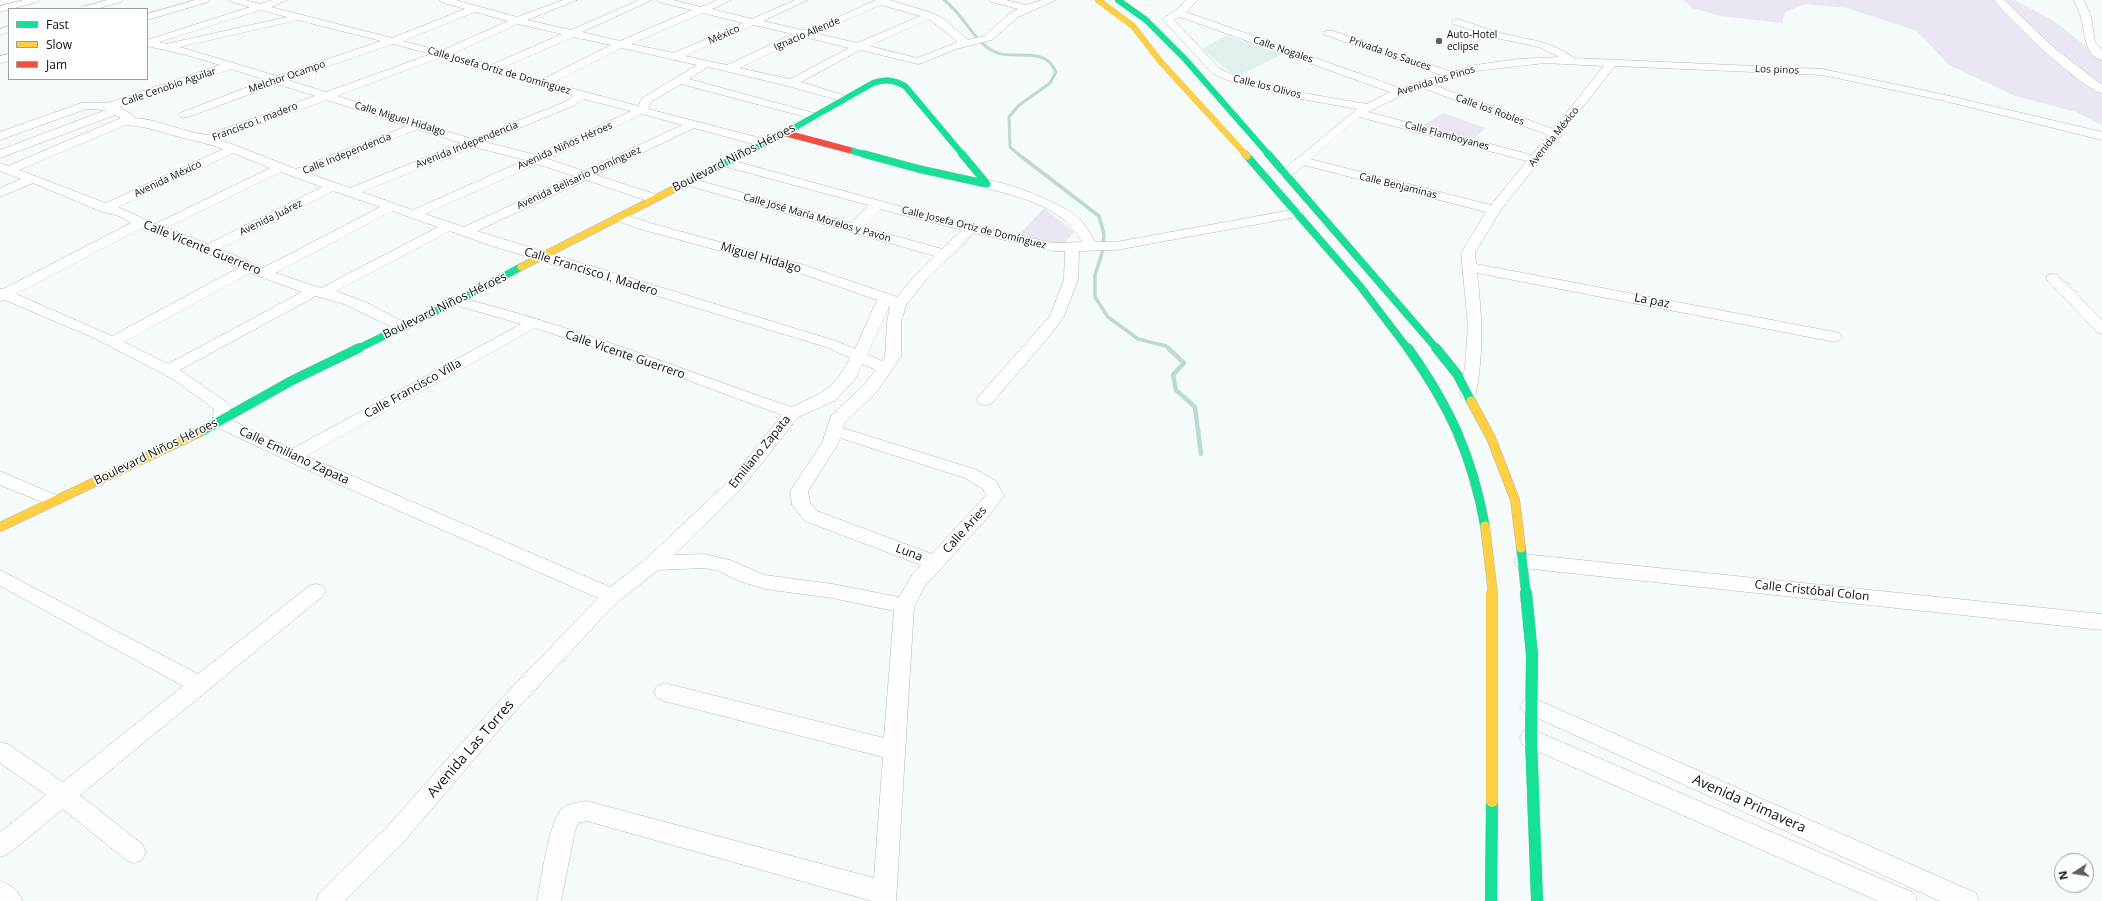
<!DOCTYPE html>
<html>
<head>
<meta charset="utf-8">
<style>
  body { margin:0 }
  #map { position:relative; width:2102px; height:901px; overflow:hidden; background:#f4fbfa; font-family:"Open Sans",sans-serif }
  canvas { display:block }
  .legend { position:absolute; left:8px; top:8px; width:140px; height:72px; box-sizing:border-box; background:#fff; border:1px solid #9d9f9f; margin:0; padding:5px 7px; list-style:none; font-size:12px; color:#0a100f }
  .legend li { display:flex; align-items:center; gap:8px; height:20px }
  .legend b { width:20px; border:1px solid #9d9f9f }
  .north { position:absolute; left:2054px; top:853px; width:40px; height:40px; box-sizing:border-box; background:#fff; border:1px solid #9d9f9f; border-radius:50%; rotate:258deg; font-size:11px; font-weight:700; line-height:16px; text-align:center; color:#0a100f }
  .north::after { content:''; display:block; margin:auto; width:14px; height:18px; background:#5c6261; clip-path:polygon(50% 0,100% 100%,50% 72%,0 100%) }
</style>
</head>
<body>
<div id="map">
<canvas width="2102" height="901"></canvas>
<ul class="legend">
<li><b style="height:5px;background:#16e098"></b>Fast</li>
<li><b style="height:5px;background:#ffcf43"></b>Slow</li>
<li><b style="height:5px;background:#f24e42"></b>Jam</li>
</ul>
<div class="north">N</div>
</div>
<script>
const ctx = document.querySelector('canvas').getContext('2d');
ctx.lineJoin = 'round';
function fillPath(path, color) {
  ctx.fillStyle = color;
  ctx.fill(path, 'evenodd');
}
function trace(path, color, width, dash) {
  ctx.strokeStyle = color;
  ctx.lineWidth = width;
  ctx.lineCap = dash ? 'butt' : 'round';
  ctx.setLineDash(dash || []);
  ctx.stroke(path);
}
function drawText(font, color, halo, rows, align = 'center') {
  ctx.font = font + ' "Open Sans",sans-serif';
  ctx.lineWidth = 3;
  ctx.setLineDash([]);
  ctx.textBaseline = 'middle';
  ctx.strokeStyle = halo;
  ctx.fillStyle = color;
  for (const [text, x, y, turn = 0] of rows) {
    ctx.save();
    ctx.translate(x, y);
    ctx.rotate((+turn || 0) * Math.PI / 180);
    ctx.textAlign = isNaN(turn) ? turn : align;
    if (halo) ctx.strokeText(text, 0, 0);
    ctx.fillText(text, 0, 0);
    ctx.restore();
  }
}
const built = new Path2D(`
  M 1226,36 L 1227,36 L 1283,54 L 1237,76 L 1232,74 L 1202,49 Z`);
const green = new Path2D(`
  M 1684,0 L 2014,0 L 2054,21 L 2102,59 L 2102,125 L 2076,112 L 2015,96 L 1949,65 L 1917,31 L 1847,8 L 1806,4 L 1785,12 L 1782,23 L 1721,16 L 1692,8 Z
  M 1443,113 L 1486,128 L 1473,140 L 1422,126 Z
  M 1044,208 L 1074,232 L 1062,246 L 1019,235 Z`);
const streamFar2 = new Path2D(`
  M 944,0 C 964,14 973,42 995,52 C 1009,59 1038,50 1049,62 C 1052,64 1054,69 1056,72 L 1050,83 L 1018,106 L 1009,117 L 1010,147 L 1019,155`);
const streamFar1 = new Path2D(`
  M 1018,154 L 1099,216 L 1104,234 L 1102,253 L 1095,275 L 1095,297 L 1108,317 L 1138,339 L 1166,346 L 1170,349`);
const stream = new Path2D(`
  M 1168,348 L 1184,363 L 1173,375 L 1176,390 L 1195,407 L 1201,454`);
const street = new Path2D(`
  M 24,0 L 40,0 L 38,2 L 0,12 L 0,6 Z
  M 107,0 L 123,0 L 121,2 L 96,9 L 80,9 L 82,7 Z
  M 195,0 L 210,0 L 208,2 L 147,20 L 147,14 Z
  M 229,0 L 245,0 L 260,4 L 272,0 L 287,0 L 271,7 L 392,38 L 465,9 L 441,2 L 439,0 L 455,0 L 517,17 L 563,0 L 577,0 L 527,20 L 571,30 L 639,0 L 652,0 L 582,32 L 620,41 L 692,10 L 658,2 L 656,0 L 673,0 L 701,7 L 717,0 L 731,0 L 712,9 L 752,19 L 795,0 L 808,0 L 763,21 L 802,30 L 814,28 L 876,0 L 889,0 L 933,13 L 945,20 L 968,40 L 984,36 L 1010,13 L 1018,9 L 991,2 L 989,0 L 1006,0 L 1026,5 L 1041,0 L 1056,0 L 1018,17 L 992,40 L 956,49 L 922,63 L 918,64 L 860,50 L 801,82 L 849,97 L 851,99 L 849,101 L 845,102 L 788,86 L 708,67 L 689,79 L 821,115 L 823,117 L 817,120 L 681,84 L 651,102 L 648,109 L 768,140 L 770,143 L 764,147 L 694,128 L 596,175 L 658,195 L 659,198 L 658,201 L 648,201 L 586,180 L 477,231 L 836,341 L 855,349 L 877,300 L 794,271 L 640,229 L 615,220 L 613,217 L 620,213 L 650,223 L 804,265 L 897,297 L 916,274 L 935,256 L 686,185 L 684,182 L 690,178 L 851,223 L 868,205 L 723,166 L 721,163 L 727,159 L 950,220 L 1053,243 L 1082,242 C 1062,205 1020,198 983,187 L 981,184 L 983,181 C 998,177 1062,204 1075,215 C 1084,222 1090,233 1095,242 L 1116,242 L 1297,209 L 1302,210 L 1304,213 L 1297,217 L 1116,250 L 1079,251 L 1078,280 L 1064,316 L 1052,333 L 991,404 L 985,405 L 979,404 L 977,400 L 979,396 L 1050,316 L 1064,280 L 1065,251 L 1053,251 L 974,233 L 926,280 L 906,305 L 901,323 L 901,357 L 876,393 L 845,422 L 843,428 L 977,470 L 996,481 L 1004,496 L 987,518 L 926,585 L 914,606 L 896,901 L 872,901 L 587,821 L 578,823 L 575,831 L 561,901 L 537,901 C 541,882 549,819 563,808 C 569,803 580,802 587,801 L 874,878 L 883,757 L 664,701 L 657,698 L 654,692 L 657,686 L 664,683 L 884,738 L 894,611 L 832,598 L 765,589 L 739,581 L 719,571 L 704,568 L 658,570 L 619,601 L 601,619 L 516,710 L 402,844 L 345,901 L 316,901 L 319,893 L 386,828 L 502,698 L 598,598 L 331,481 L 214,426 L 212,422 L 214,409 L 173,379 L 94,338 L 5,300 L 0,301 L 0,289 L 3,289 L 131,223 L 119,216 L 100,211 L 33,183 L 0,197 L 0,188 L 21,179 L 0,171 L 0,163 L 8,166 L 121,118 L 115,115 L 0,158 L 0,150 L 106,110 L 86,109 L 0,140 L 0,132 L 81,103 L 108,103 L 220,65 L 186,55 L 147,46 L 147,40 L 250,7 L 231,2 ZM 881,5 L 920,16 L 857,43 L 815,33 ZM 261,10 L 287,17 L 166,44 L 159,42 ZM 475,12 L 508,21 L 441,51 L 403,41 ZM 703,13 L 743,23 L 674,53 L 631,44 ZM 929,19 L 958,42 L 917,58 L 869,46 ZM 298,20 L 381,41 L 277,76 L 180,47 ZM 518,24 L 562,34 L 491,65 L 452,54 ZM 754,25 L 793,34 L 727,65 L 685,56 ZM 573,37 L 611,45 L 541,80 L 502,68 ZM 804,37 L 849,48 L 790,79 L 739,68 ZM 393,44 L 431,54 L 326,92 L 288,80 ZM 622,48 L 697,65 L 642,98 L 638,106 L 552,83 ZM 442,57 L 573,96 L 565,102 L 472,139 L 337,96 ZM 231,69 L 266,80 L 180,113 L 178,115 L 180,117 L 188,117 L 277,84 L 315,96 L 207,135 C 182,132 159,119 134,118 L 133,115 L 119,107 ZM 584,99 L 631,111 L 536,155 L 485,142 L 573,106 ZM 327,100 L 407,126 L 296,169 L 219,139 ZM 642,114 L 682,125 L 584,171 L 548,159 ZM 126,125 C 146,126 164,133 183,138 C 198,142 208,143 223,149 L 106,203 L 19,170 ZM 418,129 L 461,143 L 350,188 L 308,173 ZM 474,147 L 525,160 L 413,210 L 362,192 ZM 233,153 L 270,168 L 155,224 L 118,207 ZM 537,164 L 574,176 L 464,227 L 425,214 ZM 281,172 L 322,187 L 208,244 L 166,228 ZM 333,191 L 380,207 L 263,268 L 220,249 ZM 880,209 L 962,230 L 942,249 L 863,227 ZM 392,211 L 438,227 L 321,288 L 275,273 ZM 142,228 L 204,252 L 238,268 L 112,336 L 16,294 ZM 450,231 L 492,246 L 826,347 L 850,358 C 833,390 823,393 791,407 C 681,369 571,325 457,297 L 452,298 L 450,301 L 452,304 L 521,324 L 292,449 L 229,419 L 230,407 L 228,403 L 180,370 L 316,296 L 344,304 L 398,330 L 408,330 L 410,327 L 408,324 L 365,302 L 336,291 ZM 250,273 L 302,292 L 168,364 L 124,342 ZM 890,305 L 887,323 L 885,357 L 882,361 L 867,354 ZM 535,328 L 641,363 L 782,415 L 730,480 L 647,558 L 610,587 L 306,456 ZM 863,364 L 876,370 L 864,385 L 831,416 L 822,443 L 790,491 L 792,505 L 805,521 L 921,565 L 912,575 L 899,597 L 832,584 L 765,575 L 730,560 L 704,554 L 674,555 L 742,488 L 798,417 L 835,401 L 854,380 ZM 840,438 L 965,478 L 983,489 L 986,495 L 932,554 L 817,511 L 810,503 L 808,491 L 838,444 Z
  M 1187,0 L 1198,0 L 1186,12 L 1400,88 L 1441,75 L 1325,35 L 1324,33 L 1325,31 L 1333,31 L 1452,72 L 1475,65 L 1518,59 L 1559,57 L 1539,47 L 1496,38 L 1453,24 L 1452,22 L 1453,20 L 1457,19 C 1472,23 1486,29 1501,33 C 1531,41 1547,39 1574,58 L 1822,69 L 1941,94 L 2102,132 L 2102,140 L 1941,100 L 1822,75 L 1615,66 L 1562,133 L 1561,137 L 1559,137 L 1500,211 L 1475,253 L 1476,264 L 1835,332 L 1840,334 L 1843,337 L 1840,340 L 1835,342 L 1477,273 C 1482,317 1484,349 1476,394 L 1474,398 L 1468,399 L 1462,398 L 1460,394 L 1465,367 L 1468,326 L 1461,253 L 1486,212 L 1304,165 L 1290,177 L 1282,177 L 1280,174 L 1282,171 L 1357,109 L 1296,98 L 1227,80 L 1212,73 L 1162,19 L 1175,11 ZM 1180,17 L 1390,92 L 1367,104 L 1297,92 L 1235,76 L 1220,69 L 1173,19 ZM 1545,63 L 1604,66 L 1553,129 L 1434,85 L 1477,71 ZM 1423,88 L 1548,135 L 1532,155 L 1368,112 L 1404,94 ZM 1359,117 L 1527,161 L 1491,205 L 1310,159 Z
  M 1994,0 L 2004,0 L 2052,46 L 2102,85 L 2102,93 C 2081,88 2008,19 1994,0 Z
  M 2074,0 L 2084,0 L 2091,17 L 2095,42 L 2102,50 L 2102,60 C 2084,56 2085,32 2081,18 C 2080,12 2076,6 2074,0 Z
  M 9,26 L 9,32 L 0,35 L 0,29 Z
  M 9,54 L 9,61 L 0,63 L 0,56 Z
  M 2053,274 L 2058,275 L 2102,320 L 2102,334 L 2097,332 L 2048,281 L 2046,278 L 2048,275 Z
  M 0,471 L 58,496 L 61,500 L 58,504 L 52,506 L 0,485 Z
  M 1523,554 L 2102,614 L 2102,630 L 1523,568 L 1516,566 L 1514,561 L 1516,556 Z
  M 0,570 L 198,674 L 309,586 L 316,584 L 323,586 L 326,591 L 323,596 L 80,795 L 142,844 L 146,852 L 142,860 L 134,863 L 126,860 L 63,809 L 8,854 L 0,857 L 0,832 L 46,795 L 0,763 L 0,742 L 8,744 L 63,782 L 183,686 L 0,586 Z
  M 1531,697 L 1976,893 L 1979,901 L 1940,901 L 1524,712 L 1520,706 L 1524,700 Z
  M 1531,729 L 1914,893 L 1917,901 L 1878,901 L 1523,745 L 1520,738 L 1523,731 Z
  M 0,881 C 11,885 18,890 23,901 L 0,901 Z`);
const fastFar3 = new Path2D(`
  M 1118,0 L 1146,20 L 1185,59 L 1269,155
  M 849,150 L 867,155
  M 741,155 L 785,133 L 873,83 C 885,79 894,80 905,86 L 963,155`);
const fastFar2 = new Path2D(`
  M 864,154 L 919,169 L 987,184 L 962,154
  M 1268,154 L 1437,349
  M 1247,156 L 1360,286 L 1408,349
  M 672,190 L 743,154
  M 357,349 L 457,301 L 521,267`);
const fastFar1 = new Path2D(`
  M 1408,348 C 1450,407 1472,455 1485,526
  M 1436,348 L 1457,374 L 1471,401
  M 200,432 L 291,381 L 359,348
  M 1521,548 L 1526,594`);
const fast = new Path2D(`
  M 1526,593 L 1532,655 L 1531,738 L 1537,901
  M 1491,901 L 1492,801`);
const slowFar3 = new Path2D(`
  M 1098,0 L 1133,26 L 1160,61 L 1246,155`);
const slowFar2 = new Path2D(`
  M 1245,154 L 1247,156
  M 521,267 L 672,190`);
const slowFar1 = new Path2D(`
  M 1471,401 L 1491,438 L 1515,500 L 1521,548
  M 1485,526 L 1493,594
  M 0,527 L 200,432`);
const slow = new Path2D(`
  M 1492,801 L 1492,593`);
const jam = new Path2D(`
  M 785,133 L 849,150`);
const markers = [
  [1439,41,4,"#5c6261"]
];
const farStreetnames = [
  ["Ignacio Allende",807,34,-23],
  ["México",724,35,-24],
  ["Calle Nogales",1283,50,19],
  ["Privada los Sauces",1390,54,19],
  ["Los pinos",1777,70,2],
  ["Calle Josefa Ortiz de Domínguez",499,71,16],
  ["Melchor Ocampo",287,77,-19],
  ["Avenida los Pinos",1436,81,-17],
  ["Calle Cenobio Aguilar",169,87,-19],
  ["Calle los Olivos",1267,87,14],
  ["Calle los Robles",1490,110,20],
  ["Calle Miguel Hidalgo",400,119,17],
  ["Francisco i. madero",255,122,-21],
  ["Calle Flamboyanes",1447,136,15],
  ["Avenida México",1554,137,-51],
  ["Avenida Independencia",467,145,-22],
  ["Avenida Niños Héroes",565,146,-24],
  ["Calle Independencia",347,154,-22],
  ["Avenida Belisario Domínguez",579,178,-25],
  ["Avenida México",168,179,-25],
  ["Calle Benjaminas",1398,186,14],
  ["Avenida Juárez",271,218,-26],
  ["Calle José María Morelos y Pavón",817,218,16],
  ["Calle Josefa Ortiz de Domínguez",974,228,14]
];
const farPoinames = [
  ["Auto-Hotel",1447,35],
  ["eclipse",1447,47]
];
const streetNames = [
  ["Boulevard Niños Héroes",734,158,-27],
  ["Calle Vicente Guerrero",202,248,22],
  ["Miguel Hidalgo",761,258,16],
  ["Calle Francisco I. Madero",591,272,17],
  ["La paz",1652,301,11],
  ["Boulevard Niños Héroes",445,306,-26],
  ["Calle Vicente Guerrero",625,355,19],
  ["Calle Francisco Villa",413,389,-29],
  ["Boulevard Niños Héroes",156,452,-26],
  ["Emiliano Zapata",760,452,-51],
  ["Calle Emiliano Zapata",294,456,25],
  ["Calle Aries",965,530,-48],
  ["Luna",909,553,21],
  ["Calle Cristóbal Colon",1812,591,6]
];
const nearStreetnames = [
  ["Avenida Las Torres",471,749,-49],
  ["Avenida Primavera",1749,804,24]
];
fillPath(built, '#dff0ee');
fillPath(green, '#ebe7f2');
trace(streamFar2, '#bbd9d5', 3);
trace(streamFar1, '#bbd9d5', 3.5);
trace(stream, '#bbd9d5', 4.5);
trace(street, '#b4bab9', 1);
trace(fastFar3, '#b4bab9', 6);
trace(fastFar2, '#b4bab9', 8);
trace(fastFar1, '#b4bab9', 10);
trace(fast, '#b4bab9', 12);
trace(slowFar3, '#b4bab9', 6);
trace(slowFar2, '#b4bab9', 8);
trace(slowFar1, '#b4bab9', 10);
trace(slow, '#b4bab9', 12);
trace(jam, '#b4bab9', 6);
fillPath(street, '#fdfefe');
trace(fastFar3, '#16e098', 6);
trace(fastFar2, '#16e098', 7);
trace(fastFar1, '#16e098', 9);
trace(fast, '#16e098', 12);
trace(slowFar3, '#ffcf43', 6);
trace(slowFar2, '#ffcf43', 7);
trace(slowFar1, '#ffcf43', 9);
trace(slow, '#ffcf43', 12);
trace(jam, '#f24e42', 6);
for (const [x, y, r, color] of markers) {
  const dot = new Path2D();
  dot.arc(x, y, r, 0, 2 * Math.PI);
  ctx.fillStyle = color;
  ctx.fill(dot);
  trace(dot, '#fff', 1.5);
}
drawText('10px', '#0a100f', '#fff', farStreetnames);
drawText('10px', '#0a100f', '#fff', farPoinames, 'left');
drawText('12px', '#0a100f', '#fff', streetNames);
drawText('14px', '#0a100f', '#fff', nearStreetnames);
</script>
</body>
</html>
